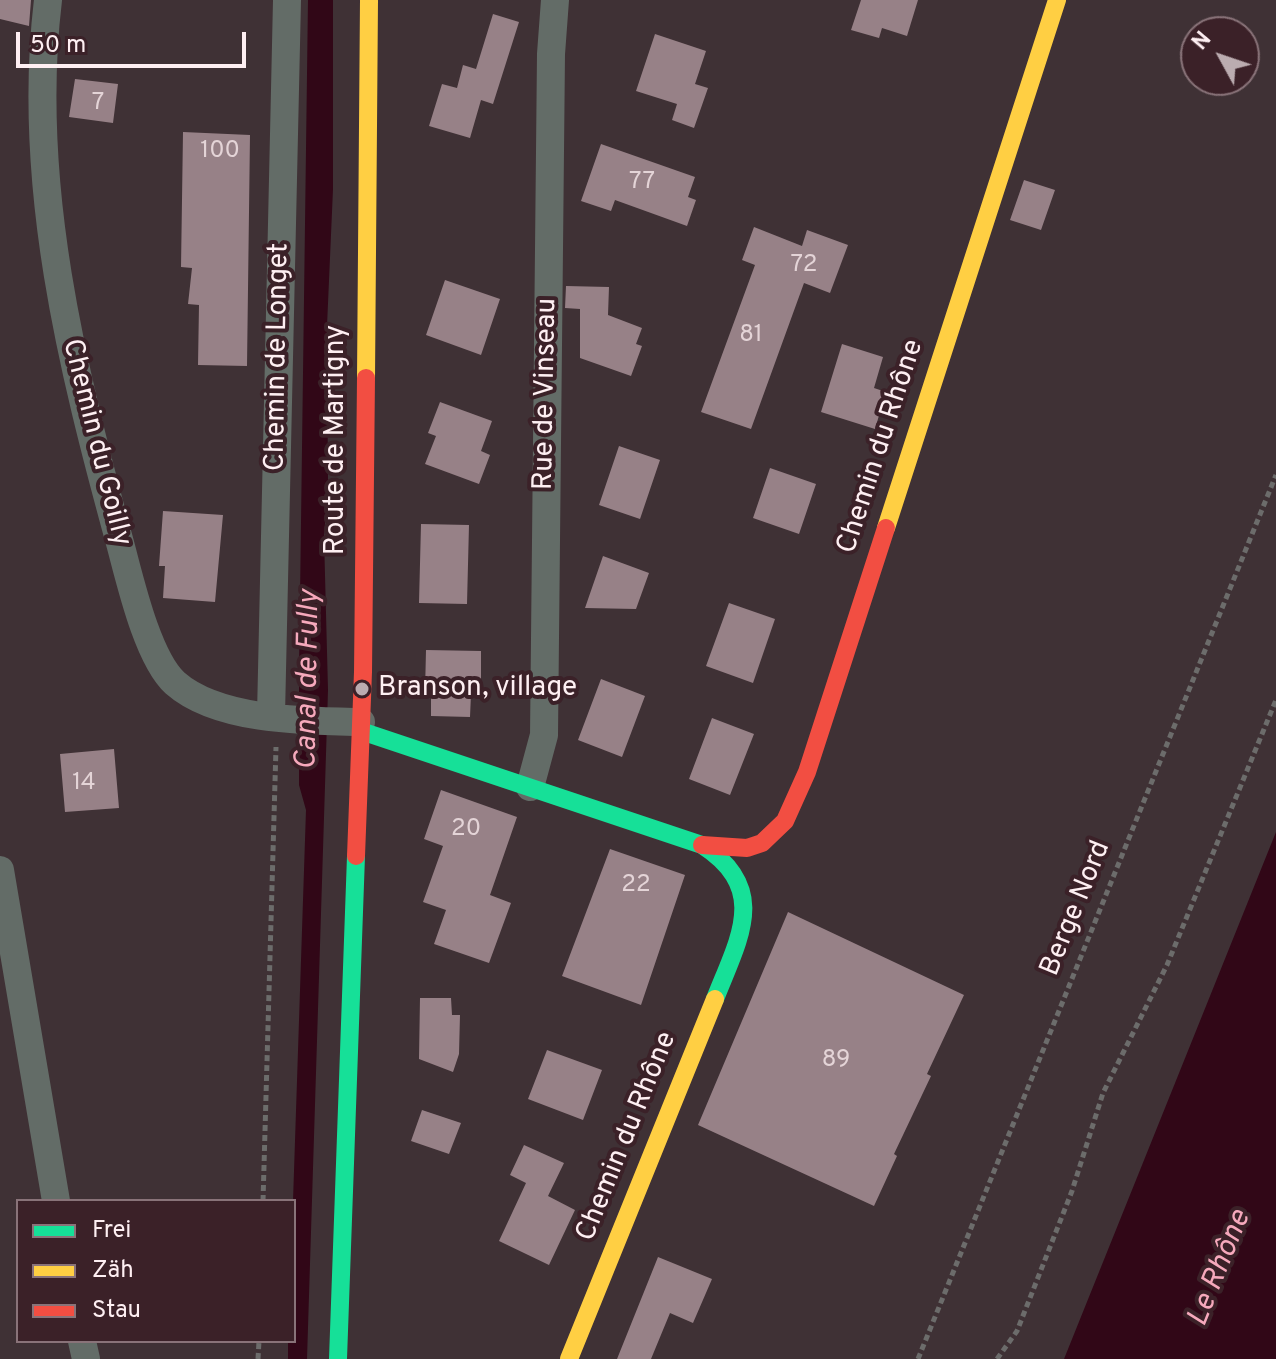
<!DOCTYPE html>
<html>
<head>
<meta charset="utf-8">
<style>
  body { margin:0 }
  #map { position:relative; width:1276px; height:1359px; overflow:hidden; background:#3f3135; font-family:Overpass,sans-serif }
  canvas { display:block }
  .legend { position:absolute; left:16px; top:1199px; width:280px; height:144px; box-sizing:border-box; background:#3b2128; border:2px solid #897379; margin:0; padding:10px 14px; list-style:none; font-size:24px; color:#feeff2 }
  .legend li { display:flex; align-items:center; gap:16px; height:40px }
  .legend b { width:40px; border:2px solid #897379 }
  .north { position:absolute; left:1180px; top:16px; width:80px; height:80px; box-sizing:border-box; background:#3b2128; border:2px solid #897379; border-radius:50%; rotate:310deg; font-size:22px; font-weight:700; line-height:32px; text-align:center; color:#feeff2 }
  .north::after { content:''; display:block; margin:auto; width:28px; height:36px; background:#bbacb0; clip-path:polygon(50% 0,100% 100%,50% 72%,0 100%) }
  .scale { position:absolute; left:16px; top:32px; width:230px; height:36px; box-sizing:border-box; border:4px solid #feeff2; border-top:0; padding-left:10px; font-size:24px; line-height:28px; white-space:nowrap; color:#feeff2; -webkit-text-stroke:6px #3b2128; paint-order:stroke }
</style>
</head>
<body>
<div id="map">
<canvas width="1276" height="1359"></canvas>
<ul class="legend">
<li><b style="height:10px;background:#16e098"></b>Frei</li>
<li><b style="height:10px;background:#ffcf43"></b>Zäh</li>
<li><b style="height:10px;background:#f24e42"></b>Stau</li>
</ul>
<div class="north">N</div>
<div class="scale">50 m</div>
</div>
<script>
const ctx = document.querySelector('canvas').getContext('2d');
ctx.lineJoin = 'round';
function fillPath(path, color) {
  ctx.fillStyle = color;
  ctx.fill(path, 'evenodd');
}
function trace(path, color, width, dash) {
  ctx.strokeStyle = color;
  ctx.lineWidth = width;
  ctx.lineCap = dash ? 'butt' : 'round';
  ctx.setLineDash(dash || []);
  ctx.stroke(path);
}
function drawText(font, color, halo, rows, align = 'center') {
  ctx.font = font + ' Overpass,sans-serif';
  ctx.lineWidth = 8;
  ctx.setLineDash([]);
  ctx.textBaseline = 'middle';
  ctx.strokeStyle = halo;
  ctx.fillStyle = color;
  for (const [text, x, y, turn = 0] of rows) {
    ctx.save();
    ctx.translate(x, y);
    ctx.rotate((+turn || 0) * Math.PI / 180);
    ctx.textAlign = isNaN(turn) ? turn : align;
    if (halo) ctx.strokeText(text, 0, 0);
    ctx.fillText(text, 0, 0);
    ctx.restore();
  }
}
const water = new Path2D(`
  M 308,0 L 333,0 L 333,189 L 327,326 L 328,482 L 324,537 L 328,690 L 307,1359 L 288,1359 L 288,1341 L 294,1341 L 293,1201 L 306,810 L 299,785 L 299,672 Z
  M 1276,832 L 1276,1359 L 1064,1359 Z`);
const building = new Path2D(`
  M 0,0 L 31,0 L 29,26 L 0,19 Z
  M 861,0 L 918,0 L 907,36 L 882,28 L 879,38 L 851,30 Z
  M 493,14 L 519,22 L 493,104 L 481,100 L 470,138 L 429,126 L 442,84 L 457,88 L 463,65 L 476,69 Z
  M 655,34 L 706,51 L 695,84 L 708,88 L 694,128 L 672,120 L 677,104 L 636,91 Z
  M 75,79 L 118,84 L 113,123 L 69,117 Z
  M 183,132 L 250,135 L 247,366 L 198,365 L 199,305 L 188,304 L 192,268 L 181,267 Z
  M 601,144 L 695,177 L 688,197 L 696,200 L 687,226 L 615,200 L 611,211 L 581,201 Z
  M 1024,180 L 1055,190 L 1041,230 L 1010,220 Z
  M 754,227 L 802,246 L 807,230 L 848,245 L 830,293 L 804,283 L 751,429 L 701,412 L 755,265 L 742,260 Z
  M 445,280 L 500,299 L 481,355 L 426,335 Z
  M 566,286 L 609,287 L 608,315 L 642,328 L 636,344 L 642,346 L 631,376 L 580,358 L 580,309 L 565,308 Z
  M 842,344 L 883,357 L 874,388 L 886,392 L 875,429 L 821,412 Z
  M 440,402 L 492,421 L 481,451 L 490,455 L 479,484 L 425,464 L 436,436 L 428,433 Z
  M 619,446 L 660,460 L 640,519 L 599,505 Z
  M 770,468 L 816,484 L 799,534 L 753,518 Z
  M 163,511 L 223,515 L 215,602 L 163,598 L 165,566 L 159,566 Z
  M 421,524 L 469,525 L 467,604 L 419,603 Z
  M 603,556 L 649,573 L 636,609 L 585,608 Z
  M 729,603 L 775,619 L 753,683 L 706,666 Z
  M 426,650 L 481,651 L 481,694 L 471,694 L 470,717 L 431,716 L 431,692 L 425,692 Z
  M 601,679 L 645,696 L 622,757 L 578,740 Z
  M 712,718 L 754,734 L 730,795 L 689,779 Z
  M 114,749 L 119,808 L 65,812 L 60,754 Z
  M 441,790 L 517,817 L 490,895 L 511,903 L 489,963 L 434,944 L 446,910 L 423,902 L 443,846 L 424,839 Z
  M 610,849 L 685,875 L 641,1005 L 562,976 Z
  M 788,912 L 964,995 L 927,1074 L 931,1076 L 894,1154 L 897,1156 L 874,1206 L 698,1125 Z
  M 420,998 L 451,998 L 452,1015 L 460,1015 L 459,1054 L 453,1072 L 419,1059 Z
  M 547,1050 L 602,1070 L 583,1120 L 528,1099 Z
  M 422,1110 L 461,1123 L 449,1154 L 411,1141 Z
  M 524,1145 L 564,1163 L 548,1196 L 575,1210 L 549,1265 L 499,1241 L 526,1183 L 510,1175 Z
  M 658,1257 L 712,1279 L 693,1323 L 670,1313 L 651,1359 L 617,1359 Z`);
const path = new Path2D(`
  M 263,1201 L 276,747
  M 258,1359 L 259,1341
  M 918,1359 L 1276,475
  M 997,1359 L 1017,1331 L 1072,1191 L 1103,1093 L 1167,965 L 1276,700`);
const street = new Path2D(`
  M 48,0 C 26,183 72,368 120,543 C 130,580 147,657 175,683 C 218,721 306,721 361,722
  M 271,715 L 287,0
  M 530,787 L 544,735 L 551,54 L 555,0
  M 0,870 L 56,1201
  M 82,1341 L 86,1359`);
const fast = new Path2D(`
  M 361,731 L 702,845 C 770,889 739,938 715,999
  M 338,1359 L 356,856`);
const slow = new Path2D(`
  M 366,378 L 369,0
  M 886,528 L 1057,0
  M 569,1359 L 715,999`);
const jam = new Path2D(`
  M 702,845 L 747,848 L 762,843 L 785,821 L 807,772 L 886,528
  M 356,856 L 363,672 L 366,378`);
const markers = [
  [362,689,8,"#bbacb0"]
];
const numberNames = [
  ["7",98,104],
  ["100",220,152],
  ["77",642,183],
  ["72",804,266],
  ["81",751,336],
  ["14",84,784],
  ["20",466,830],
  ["22",636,886],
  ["89",836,1061]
];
const streetNames = [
  ["Chemin de Longet",279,357,-89],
  ["Rue de Vinseau",547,394,-89],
  ["Route de Martigny",337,440,-90],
  ["Chemin du Goilly",95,443,76],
  ["Chemin du Rhône",882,447,-72],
  ["Berge Nord",1077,909,-68],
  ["Chemin du Rhône",628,1137,-68]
];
const poiNames = [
  ["Branson, village",378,689]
];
const waterNames = [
  ["Canal de Fully",310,680,-89],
  ["Le Rhône",1221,1269,-68]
];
fillPath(water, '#310717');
fillPath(building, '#978187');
trace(path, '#6c6c6b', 5, [6, 4]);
trace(street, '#636c67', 28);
trace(fast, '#16e098', 18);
trace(slow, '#ffcf43', 18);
trace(jam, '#f24e42', 18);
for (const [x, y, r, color] of markers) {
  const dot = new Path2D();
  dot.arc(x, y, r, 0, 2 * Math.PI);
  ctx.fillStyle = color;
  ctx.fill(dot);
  trace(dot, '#3b2128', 3);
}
drawText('24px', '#e4d4d7', null, numberNames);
drawText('28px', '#feeff2', '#3b2128', streetNames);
drawText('28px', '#feeff2', '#3b2128', poiNames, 'left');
drawText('italic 30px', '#f6a9bc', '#3b2128', waterNames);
</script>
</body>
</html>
